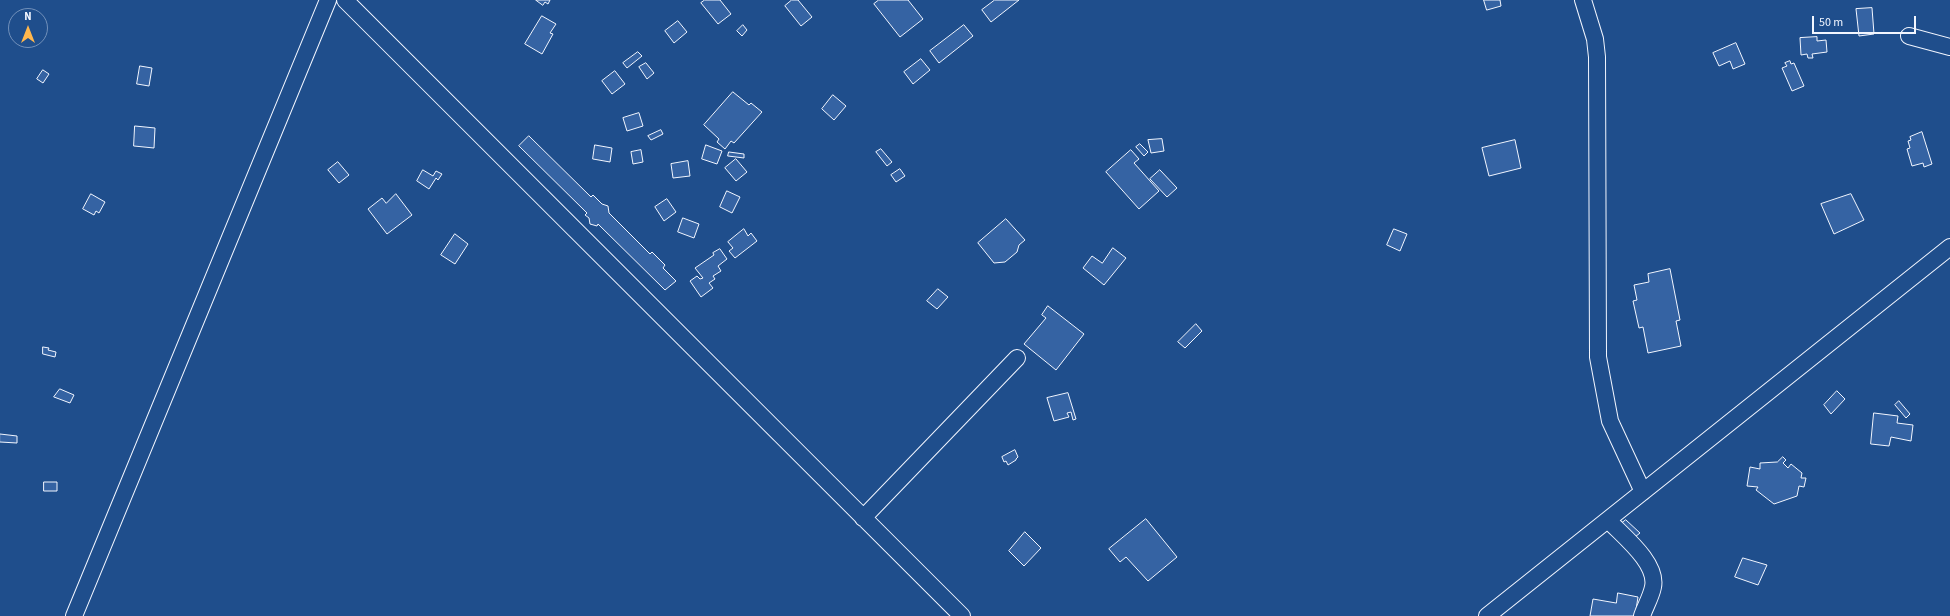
<!DOCTYPE html>
<html>
<head>
<meta charset="utf-8">
<style>
  body { margin:0 }
  #map { position:relative; width:1950px; height:616px; overflow:hidden; background:#1f4e8c; font-family:"Source Sans 3",sans-serif }
  canvas { display:block }
  .north { position:absolute; left:8px; top:8px; width:40px; height:40px; box-sizing:border-box; background:#1f4e8c; border:1px solid #7391ba; border-radius:50%; rotate:0deg; font-size:11px; font-weight:700; line-height:16px; text-align:center; color:#f2f6ff }
  .north::after { content:''; display:block; margin:auto; width:14px; height:18px; background:#ffb74d; clip-path:polygon(50% 0,100% 100%,50% 72%,0 100%) }
  .scale { position:absolute; left:1812px; top:16px; width:104px; height:18px; box-sizing:border-box; border:2px solid #f2f6ff; border-top:0; padding-left:5px; font-size:12px; line-height:14px; white-space:nowrap; color:#f2f6ff; -webkit-text-stroke:3px #1f4e8c; paint-order:stroke }
</style>
</head>
<body>
<div id="map">
<canvas width="1950" height="616"></canvas>
<div class="north">N</div>
<div class="scale">50 m</div>
</div>
<script>
const ctx = document.querySelector('canvas').getContext('2d');
ctx.lineJoin = 'round';
function fillPath(path, color) {
  ctx.fillStyle = color;
  ctx.fill(path, 'evenodd');
}
function trace(path, color, width, dash) {
  ctx.strokeStyle = color;
  ctx.lineWidth = width;
  ctx.lineCap = dash ? 'butt' : 'round';
  ctx.setLineDash(dash || []);
  ctx.stroke(path);
}
const building = new Path2D(`
  M 536,0 L 550,0 L 548,4 L 545,2 L 543,5 Z
  M 705,0 L 720,0 L 731,14 L 718,24 L 701,3 Z
  M 792,0 L 798,0 L 812,17 L 801,26 L 785,6 Z
  M 879,0 L 908,0 L 923,19 L 900,37 L 874,4 Z
  M 995,0 L 1019,0 L 991,22 L 982,10 Z
  M 1484,0 L 1500,0 L 1501,6 L 1487,10 Z
  M 1872,8 L 1874,34 L 1859,36 L 1856,9 Z
  M 542,16 L 556,24 L 550,33 L 553,34 L 542,54 L 525,44 Z
  M 678,21 L 687,32 L 674,43 L 665,31 Z
  M 743,25 L 747,30 L 742,36 L 737,31 Z
  M 964,25 L 973,36 L 939,63 L 930,51 Z
  M 1817,37 L 1817,41 L 1826,40 L 1827,52 L 1812,54 L 1813,58 L 1808,58 L 1807,54 L 1801,55 L 1800,38 Z
  M 1736,43 L 1745,64 L 1733,69 L 1730,61 L 1719,66 L 1713,53 Z
  M 638,52 L 642,56 L 627,68 L 623,63 Z
  M 921,59 L 930,70 L 913,84 L 904,72 Z
  M 1790,61 L 1791,64 L 1794,63 L 1804,86 L 1792,91 L 1782,68 L 1787,66 L 1785,63 Z
  M 646,63 L 654,73 L 647,79 L 639,67 Z
  M 140,66 L 152,68 L 149,86 L 137,84 Z
  M 43,70 L 49,74 L 43,83 L 37,79 Z
  M 615,71 L 625,84 L 612,94 L 602,81 Z
  M 733,92 L 749,105 L 751,103 L 762,112 L 734,143 L 731,141 L 725,149 L 717,142 L 719,139 L 704,125 Z
  M 833,95 L 846,106 L 834,120 L 822,109 Z
  M 639,113 L 643,126 L 627,131 L 623,118 Z
  M 135,126 L 155,128 L 154,148 L 134,146 Z
  M 661,130 L 663,134 L 651,140 L 648,136 Z
  M 1922,132 L 1932,164 L 1924,167 L 1923,163 L 1912,166 L 1907,149 L 1910,148 L 1908,141 L 1911,140 L 1910,137 Z
  M 529,136 L 591,197 L 593,195 L 602,204 L 608,206 L 609,213 L 650,254 L 652,252 L 665,265 L 663,268 L 676,281 L 665,290 L 598,224 L 597,226 L 590,224 L 589,218 L 585,215 L 587,213 L 519,146 Z
  M 1162,139 L 1164,151 L 1151,153 L 1148,140 Z
  M 1515,140 L 1521,168 L 1489,176 L 1482,148 Z
  M 1140,144 L 1148,152 L 1144,156 L 1136,147 Z
  M 595,145 L 612,148 L 610,162 L 593,159 Z
  M 706,145 L 722,151 L 717,164 L 702,159 Z
  M 881,149 L 892,162 L 887,166 L 876,152 Z
  M 641,150 L 643,162 L 633,164 L 631,152 Z
  M 1131,150 L 1139,159 L 1134,163 L 1159,191 L 1139,209 L 1106,172 Z
  M 729,152 L 744,154 L 744,158 L 728,156 Z
  M 736,159 L 747,172 L 736,181 L 725,168 Z
  M 688,161 L 690,176 L 673,178 L 671,164 Z
  M 338,162 L 349,175 L 339,183 L 328,170 Z
  M 900,169 L 905,176 L 896,182 L 891,175 Z
  M 423,170 L 433,176 L 436,171 L 442,174 L 438,180 L 436,178 L 429,189 L 417,181 Z
  M 1160,170 L 1177,188 L 1167,197 L 1150,179 Z
  M 727,191 L 740,197 L 732,213 L 720,207 Z
  M 91,194 L 105,202 L 99,213 L 96,211 L 94,215 L 83,209 Z
  M 396,194 L 412,215 L 387,234 L 368,209 L 382,198 L 386,203 Z
  M 1851,194 L 1864,220 L 1834,234 L 1821,204 Z
  M 667,199 L 676,212 L 664,221 L 655,207 Z
  M 683,218 L 699,224 L 694,238 L 678,232 Z
  M 1006,219 L 1025,240 L 1019,245 L 1017,252 L 1005,262 L 994,263 L 978,243 Z
  M 744,229 L 748,236 L 751,233 L 757,241 L 735,258 L 729,251 L 733,248 L 728,242 Z
  M 1394,229 L 1407,234 L 1400,251 L 1387,245 Z
  M 455,234 L 468,244 L 455,264 L 441,255 Z
  M 1113,248 L 1126,258 L 1104,285 L 1083,268 L 1092,256 L 1102,263 Z
  M 720,249 L 727,259 L 718,266 L 721,271 L 713,276 L 715,279 L 709,283 L 713,288 L 701,297 L 690,281 L 697,276 L 700,279 L 703,278 L 695,268 L 714,255 L 713,253 Z
  M 1670,269 L 1680,320 L 1676,321 L 1681,346 L 1648,353 L 1643,327 L 1639,328 L 1633,301 L 1637,300 L 1634,285 L 1649,282 L 1648,274 Z
  M 938,289 L 948,297 L 937,309 L 927,301 Z
  M 1048,306 L 1084,334 L 1056,370 L 1024,344 L 1046,318 L 1042,315 Z
  M 1196,324 L 1202,331 L 1185,348 L 1178,342 Z
  M 43,347 L 49,348 L 48,350 L 56,352 L 55,357 L 43,354 Z
  M 60,389 L 74,395 L 70,403 L 54,397 Z
  M 1837,391 L 1845,399 L 1831,414 L 1824,405 Z
  M 1068,393 L 1076,419 L 1073,420 L 1071,412 L 1067,413 L 1069,417 L 1054,421 L 1047,398 Z
  M 1899,401 L 1910,414 L 1906,418 L 1895,405 Z
  M 1874,413 L 1898,416 L 1897,423 L 1913,425 L 1911,441 L 1891,437 L 1889,446 L 1871,444 Z
  M 0,434 L 17,436 L 17,443 L 0,442 Z
  M 1015,450 L 1018,457 L 1016,459 L 1016,460 L 1008,465 L 1006,461 L 1004,462 L 1002,457 Z
  M 1783,457 L 1786,460 L 1783,463 L 1788,468 L 1791,464 L 1802,473 L 1801,478 L 1806,478 L 1804,487 L 1799,486 L 1797,496 L 1774,504 L 1756,490 L 1758,487 L 1747,486 L 1750,467 L 1760,469 L 1760,463 L 1777,462 Z
  M 44,482 L 57,482 L 57,491 L 44,491 Z
  M 1146,519 L 1177,557 L 1148,581 L 1126,557 L 1120,562 L 1109,549 Z
  M 1626,520 L 1640,533 L 1635,537 L 1622,523 Z
  M 1025,532 L 1041,548 L 1024,566 L 1009,551 Z
  M 1743,558 L 1767,565 L 1758,585 L 1735,577 Z
  M 1618,593 L 1638,597 L 1635,616 L 1590,616 L 1593,599 L 1616,603 Z`);
const minor = new Path2D(`
  M 345,0 L 962,616
  M 1583,0 L 1595,39 L 1597,57 L 1598,357 L 1610,421 L 1643,492
  M 1909,36 L 1950,47
  M 863,518 L 1017,358
  M 1608,520 C 1623,536 1658,563 1653,587 C 1651,597 1645,607 1642,616
  M 74,616 L 328,0
  M 1487,616 L 1950,247`);
fillPath(building, '#3563a3');
trace(building, '#f2f6ff', 1);
trace(minor, '#f2f6ff', 18);
trace(minor, '#1f4e8c', 16);
</script>
</body>
</html>
